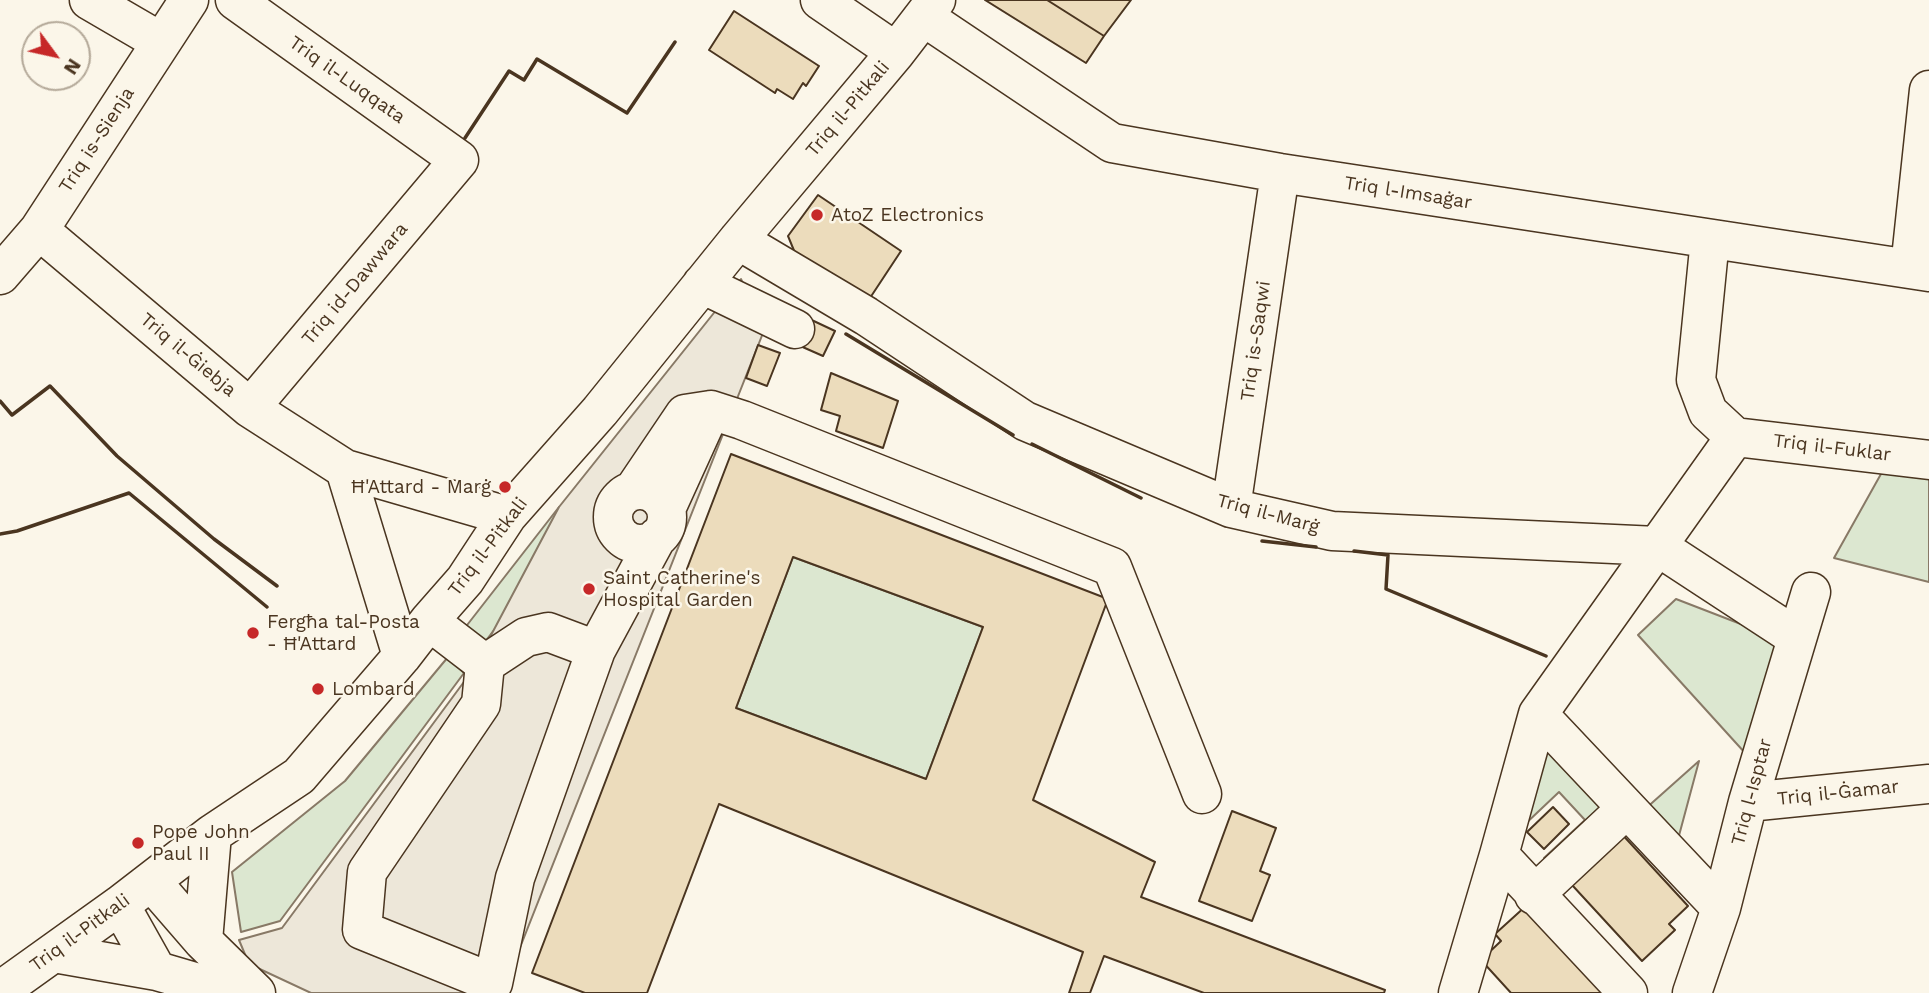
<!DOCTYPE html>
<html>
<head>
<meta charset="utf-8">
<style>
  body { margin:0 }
  #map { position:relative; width:1929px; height:993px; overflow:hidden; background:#fbf6e9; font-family:"Work Sans",sans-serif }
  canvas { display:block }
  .north { position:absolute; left:21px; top:21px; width:70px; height:70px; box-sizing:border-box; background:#fbf6e9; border:2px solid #b4a999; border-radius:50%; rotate:123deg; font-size:19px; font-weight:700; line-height:28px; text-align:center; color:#4a3520 }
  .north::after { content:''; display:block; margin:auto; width:24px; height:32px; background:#c62828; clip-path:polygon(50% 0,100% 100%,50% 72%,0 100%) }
</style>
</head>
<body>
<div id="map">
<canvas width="1929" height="993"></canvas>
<div class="north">N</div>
</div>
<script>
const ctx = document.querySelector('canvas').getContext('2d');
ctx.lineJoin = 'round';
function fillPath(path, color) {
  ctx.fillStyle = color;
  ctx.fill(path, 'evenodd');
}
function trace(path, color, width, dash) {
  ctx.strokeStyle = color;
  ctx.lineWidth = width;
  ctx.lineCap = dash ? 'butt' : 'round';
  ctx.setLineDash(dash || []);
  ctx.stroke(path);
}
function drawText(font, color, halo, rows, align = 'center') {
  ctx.font = font + ' "Work Sans",sans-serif';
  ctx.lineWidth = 5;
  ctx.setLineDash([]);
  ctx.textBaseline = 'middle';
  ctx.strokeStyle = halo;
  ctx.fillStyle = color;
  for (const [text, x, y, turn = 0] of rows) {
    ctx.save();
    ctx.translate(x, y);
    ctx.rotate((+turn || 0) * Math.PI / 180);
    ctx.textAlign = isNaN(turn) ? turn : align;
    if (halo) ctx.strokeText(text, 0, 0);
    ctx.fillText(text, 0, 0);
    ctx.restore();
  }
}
const green = new Path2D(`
  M 1886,465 L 1929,472 L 1929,582 L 1834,558 Z
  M 559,507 L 578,522 L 484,643 L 464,629 Z
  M 793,557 L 983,627 L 926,779 L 736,708 Z
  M 1676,599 L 1777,638 L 1746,754 L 1638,635 Z
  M 448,657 L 464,673 L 280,921 L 241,932 L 232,872 L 345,781 Z
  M 1546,738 L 1611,810 L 1550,864 L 1544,858 L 1585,820 L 1559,792 L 1521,828 Z
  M 1699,761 L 1677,843 L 1644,810 Z`);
const parking = new Path2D(`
  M 741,279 L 763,333 L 502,993 L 311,993 L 249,964 L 239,940 L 282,928 L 472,671 L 559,507 Z`);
const building = new Path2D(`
  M 985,0 L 1047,0 L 1104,36 L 1086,63 Z
  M 1047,0 L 1131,0 L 1104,36 Z
  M 734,11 L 819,66 L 806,86 L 803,83 L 793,99 L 777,89 L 775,93 L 709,50 Z
  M 818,195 L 901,251 L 868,301 L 795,253 L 788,236 Z
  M 801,315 L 835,331 L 823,356 L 789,341 Z
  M 758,345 L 780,353 L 767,386 L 746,378 Z
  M 831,373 L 898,401 L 883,448 L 836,431 L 840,416 L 821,410 Z
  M 731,454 L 1108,599 L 1033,800 L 1155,862 L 1141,897 L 1385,990 L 1384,993 L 1204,993 L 1104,956 L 1090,993 L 1069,993 L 1083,952 L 719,804 L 647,993 L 585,993 L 532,973 ZM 793,557 L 983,627 L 926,779 L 736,708 Z
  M 1553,807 L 1569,824 L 1544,849 L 1527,832 Z
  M 1232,811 L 1276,828 L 1260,871 L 1270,875 L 1252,921 L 1199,901 Z
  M 1619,831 L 1688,906 L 1669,924 L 1675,930 L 1642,961 L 1561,873 Z
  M 1527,905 L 1607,993 L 1511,993 L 1481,960 L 1501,941 L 1495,934 Z`);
const minor = new Path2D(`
  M 89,0 L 161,42
  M 235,0 L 459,160 L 250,408
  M 820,0 L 896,52
  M 924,17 L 1112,143 L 1280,173 L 1929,272
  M 39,230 L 250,408 L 345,469 L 507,516
  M 738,240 L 866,316 L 1025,421 L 1231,508 L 1332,531 L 1657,546 L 1796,637
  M 1910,268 L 1929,90
  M 0,275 L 39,230 L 189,0
  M 702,284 L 795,329
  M 1735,437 L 1929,460
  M 345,469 L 402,656
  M613 517a27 27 0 1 1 54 0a27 27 0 1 1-54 0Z
  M 633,491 L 685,414 L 711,410 L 742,420 L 1112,567 L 1202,794
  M 1231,508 L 1280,173
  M 666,509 L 711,410
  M 429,621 L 485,664
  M 548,632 L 596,650 L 515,878 L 493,983 L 362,930 L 367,872 L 481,704 L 485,664 L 526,637 Z
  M 596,650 L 657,537
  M 1538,714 L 1721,908
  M 1748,802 L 1929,784
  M 1499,855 L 1628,993
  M 151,881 L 203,941 L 256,993
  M 1534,895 L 1626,809
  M 120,905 L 157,971
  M 203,941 L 212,834
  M 54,953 L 157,971 L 232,993
  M 0,991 L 120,905 L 212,834 L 299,776 L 402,656 L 429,621 L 465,580 L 507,516 L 600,411 L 738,240 L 896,52 L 936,0
  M 1458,993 L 1499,855 L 1538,714 L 1735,437 L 1708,412 L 1696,380 L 1710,239
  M 1692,993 L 1721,908 L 1748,802 L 1811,592`);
const wall = new Path2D(`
  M 465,138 L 509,71 L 524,80 L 537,59 L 627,113 L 675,42
  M 846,334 L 1013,435
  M 0,401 L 12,415 L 50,386 L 117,456 L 214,539 L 277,586
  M 1032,444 L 1141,498
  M 0,534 L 17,531 L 129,493 L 267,607
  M 1262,541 L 1316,547
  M 1354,551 L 1388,555 L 1386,589 L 1546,656`);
const markers = [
  [817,215,7,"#c62828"],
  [505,487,7,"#c62828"],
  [589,589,7,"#c62828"],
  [253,633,7,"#c62828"],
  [318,689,7,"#c62828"],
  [138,843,7,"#c62828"]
];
const streetNames = [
  ["Triq il-Luqqata",347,80,35],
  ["Triq il-Pitkali",848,109,-50],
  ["Triq is-Sienja",97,140,-57],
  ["Triq l-Imsaġar",1408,193,9],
  ["Triq id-Dawwara",355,284,-50],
  ["Triq is-Saqwi",1256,341,-82],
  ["Triq il-Ġiebja",188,355,40],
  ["Triq il-Fuklar",1832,448,7],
  ["Triq il-Marġ",1268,514,15],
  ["Triq il-Pitkali",488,547,-53],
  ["Triq l-Isptar",1752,792,-75],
  ["Triq il-Ġamar",1838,793,-6],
  ["Triq il-Pitkali",80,933,-36]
];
const poiNames = [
  ["AtoZ Electronics",831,215],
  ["Ħ'Attard - Marġ",491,487,"right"],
  ["Saint Catherine's",603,578],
  ["Hospital Garden",603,600],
  ["Fergħa tal-Posta",267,622],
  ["- Ħ'Attard",267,644],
  ["Lombard",332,689],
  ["Pope John",152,832],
  ["Paul II",152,854]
];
fillPath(green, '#dce7d0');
trace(green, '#887966', 2);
fillPath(parking, '#ede7d9');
trace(parking, '#887966', 2);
fillPath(building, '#ecdcbc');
trace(building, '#4a3520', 2);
trace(minor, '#4a3520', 41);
trace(minor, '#fbf6e9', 38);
trace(wall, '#4a3520', 3.5);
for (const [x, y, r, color] of markers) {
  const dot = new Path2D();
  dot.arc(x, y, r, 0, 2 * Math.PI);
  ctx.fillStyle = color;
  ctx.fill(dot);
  trace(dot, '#fbf6e9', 2.5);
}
drawText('19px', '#4a3520', '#fbf6e9', streetNames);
drawText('19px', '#4a3520', '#fbf6e9', poiNames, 'left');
</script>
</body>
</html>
